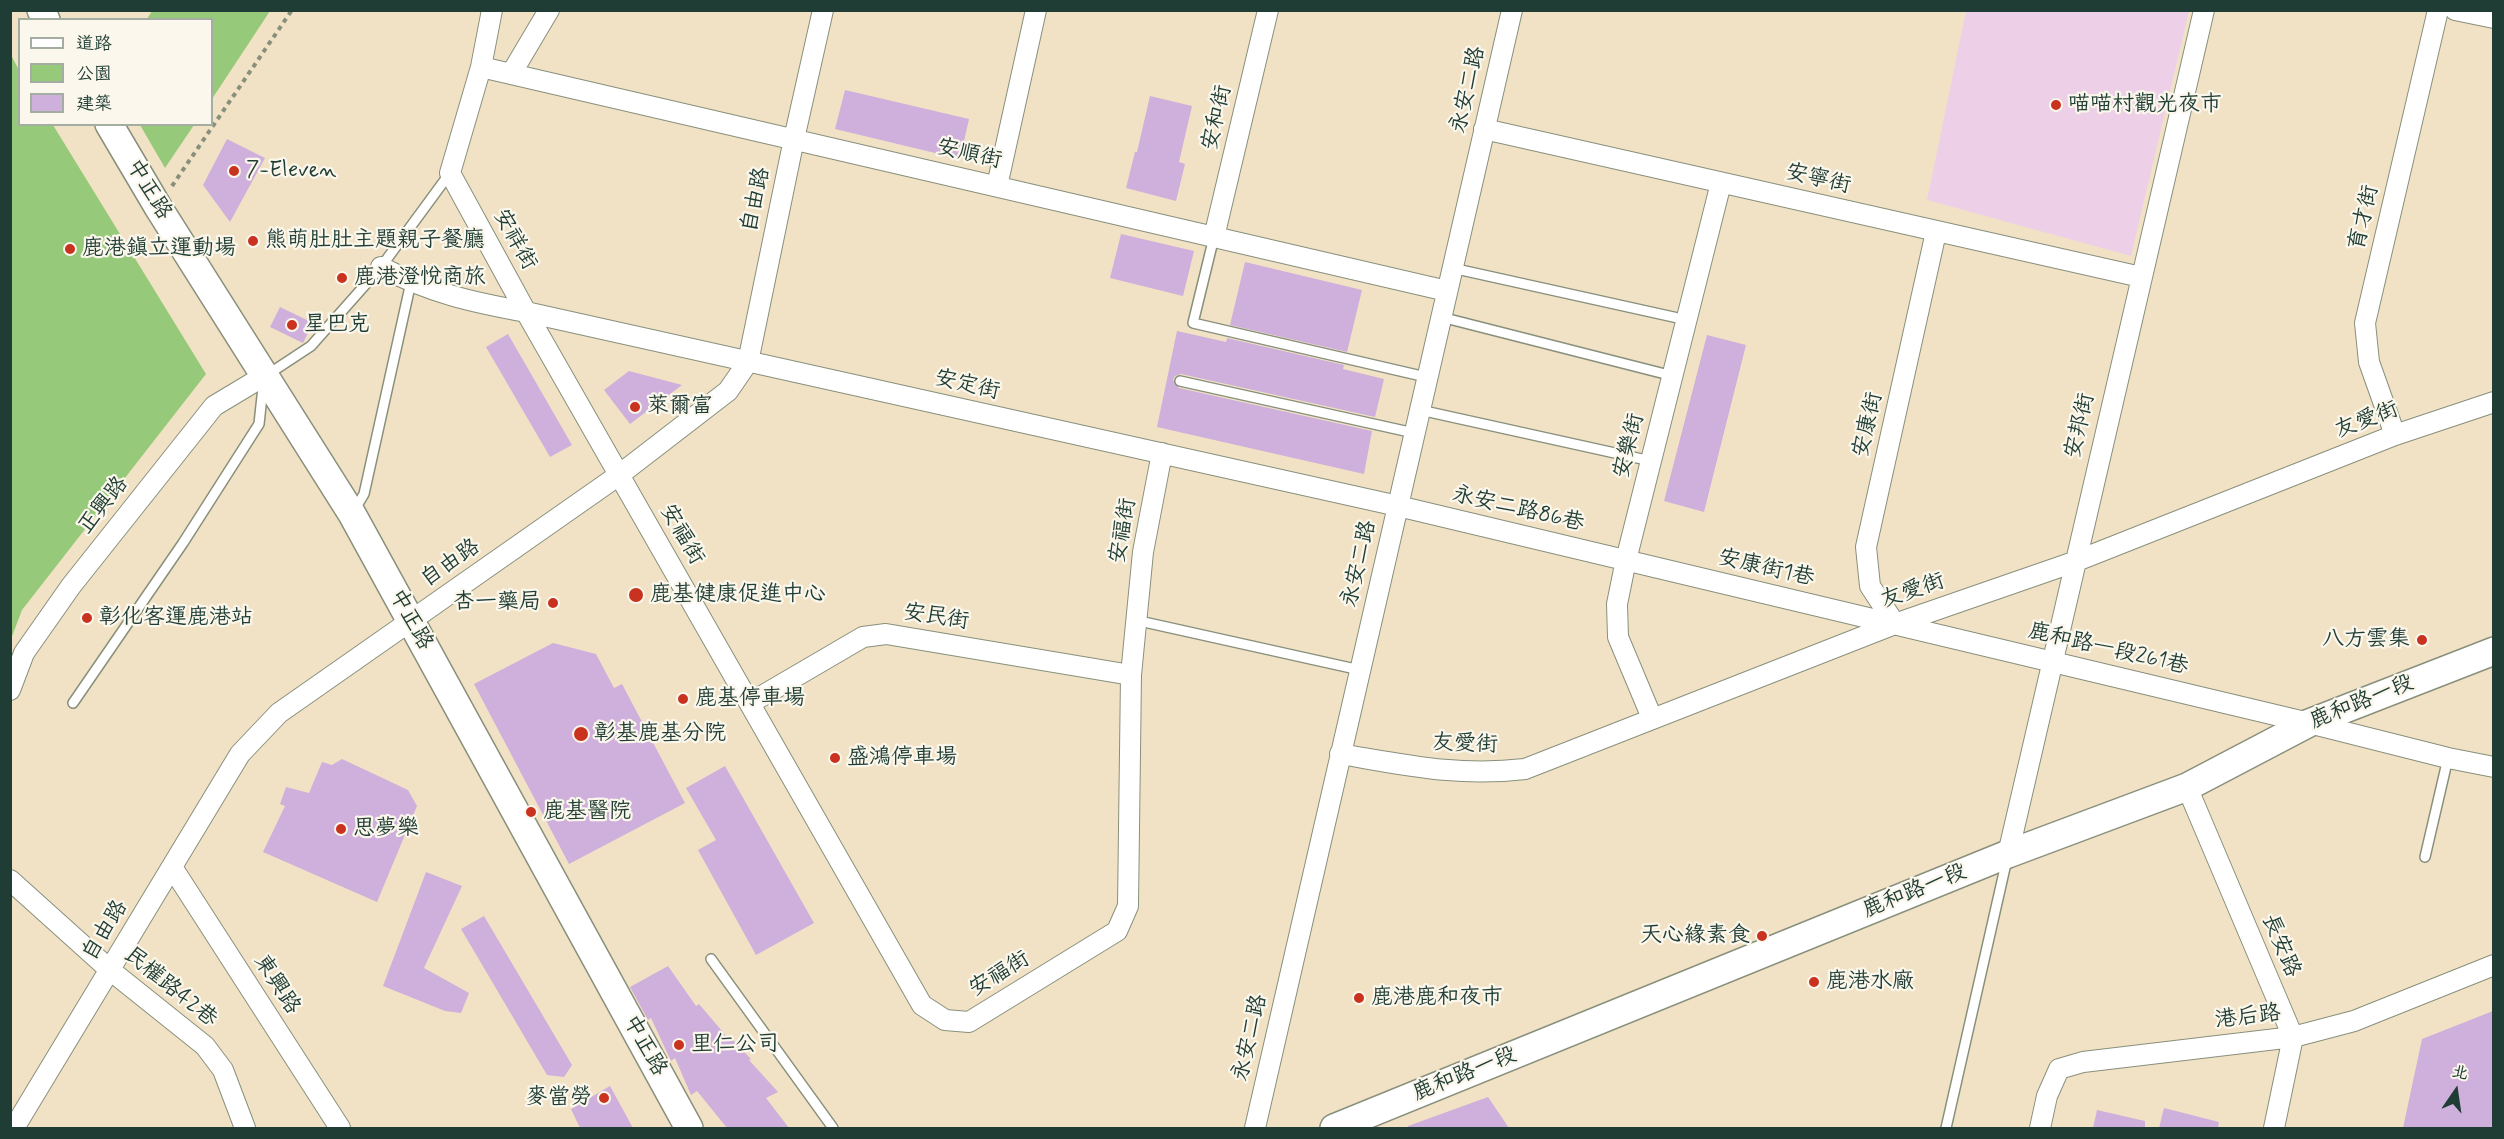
<!DOCTYPE html>
<html>
<head>
<meta charset="utf-8">
<style>
  body { margin:0 }
  #map { position:relative; width:2504px; height:1139px; overflow:hidden; background:#f2e2c5; font-family:Mynerve,"LXGW WenKai TC",sans-serif }
  canvas { display:block }
  .frame { position:absolute; inset:0; border:12px solid #1f3d34; pointer-events:none }
  .legend { position:absolute; left:18px; top:18px; width:195px; height:108px; box-sizing:border-box; background:#fbf7ec; border:2px solid #a3ada2; margin:0; padding:8px 10px; list-style:none; font-size:18px; color:#1f3d34 }
  .legend li { display:flex; align-items:center; gap:12px; height:30px }
  .legend b { width:30px; border:2px solid #a3ada2 }
  .north { position:absolute; left:2426px; top:1061px; width:60px; height:60px; -webkit-text-stroke:4px #fbf7ec; paint-order:stroke; rotate:13deg; font-size:16px; font-weight:700; line-height:24px; text-align:center; color:#1f3d34 }
  .north::after { content:''; display:block; margin:auto; width:21px; height:27px; background:#1f3d34; clip-path:polygon(50% 0,100% 100%,50% 72%,0 100%) }
</style>
</head>
<body>
<div id="map">
<canvas width="2504" height="1139"></canvas>
<div class="frame"></div>
<ul class="legend">
<li><b style="height:8px;background:#fff"></b>道路</li>
<li><b style="height:16px;background:#96ca7a"></b>公園</li>
<li><b style="height:16px;background:#cfafdb"></b>建築</li>
</ul>
<div class="north">北</div>
</div>
<script>
const ctx = document.querySelector('canvas').getContext('2d');
ctx.lineJoin = 'round';
function fillPath(path, color) {
  ctx.fillStyle = color;
  ctx.fill(path, 'evenodd');
}
function trace(path, color, width, dash) {
  ctx.strokeStyle = color;
  ctx.lineWidth = width;
  ctx.lineCap = dash ? 'butt' : 'round';
  ctx.setLineDash(dash || []);
  ctx.stroke(path);
}
function drawText(font, color, halo, rows, align = 'center') {
  ctx.font = font + ' Mynerve,"LXGW WenKai TC",sans-serif';
  ctx.lineWidth = 4.5;
  ctx.setLineDash([]);
  ctx.textBaseline = 'middle';
  ctx.strokeStyle = halo;
  ctx.fillStyle = color;
  for (const [text, x, y, turn = 0] of rows) {
    ctx.save();
    ctx.translate(x, y);
    ctx.rotate((+turn || 0) * Math.PI / 180);
    ctx.textAlign = isNaN(turn) ? turn : align;
    if (halo) ctx.strokeText(text, 0, 0);
    ctx.fillText(text, 0, 0);
    ctx.restore();
  }
}
const built = new Path2D(`
  M 1966,11 L 2189,11 L 2131,256 L 1927,200 Z`);
const green = new Path2D(`
  M 152,11 L 152,10 L 270,11 L 212,99 L 212,20 L 147,19 Z
  M 11,55 L 19,70 L 20,124 L 53,125 L 206,374 L 22,610 L 11,639 Z
  M 140,125 L 194,125 L 165,168 Z`);
const building = new Path2D(`
  M 845,90 L 969,119 L 960,159 L 835,129 Z
  M 1150,96 L 1192,106 L 1179,162 L 1185,164 L 1176,201 L 1126,188 L 1135,152 L 1137,152 Z
  M 227,139 L 265,158 L 230,222 L 203,185 Z
  M 1121,234 L 1194,251 L 1183,296 L 1110,278 Z
  M 1245,262 L 1362,290 L 1347,352 L 1230,325 Z
  M 280,307 L 313,323 L 303,343 L 270,327 Z
  M 1177,331 L 1226,342 L 1227,338 L 1344,365 L 1343,369 L 1384,379 L 1375,417 L 1181,374 L 1175,376 L 1173,380 L 1179,388 L 1372,431 L 1364,474 L 1157,427 Z
  M 508,334 L 572,445 L 550,457 L 486,347 Z
  M 1707,335 L 1746,345 L 1704,512 L 1664,501 Z
  M 629,371 L 682,385 L 630,424 L 604,390 Z
  M 553,643 L 596,654 L 614,688 L 622,684 L 685,803 L 569,864 L 474,684 Z
  M 342,759 L 408,790 L 417,806 L 377,902 L 263,852 L 285,806 L 280,804 L 286,787 L 309,793 L 322,762 L 332,765 Z
  M 725,766 L 814,923 L 756,955 L 698,850 L 716,840 L 686,788 Z
  M 426,872 L 462,886 L 424,968 L 469,993 L 461,1013 L 445,1011 L 383,986 Z
  M 484,916 L 572,1065 L 564,1077 L 547,1075 L 461,929 Z
  M 668,966 L 696,1006 L 699,1004 L 728,1038 L 730,1037 L 751,1059 L 749,1060 L 778,1092 L 766,1098 L 789,1128 L 727,1128 L 697,1091 L 691,1095 L 675,1058 L 671,1061 L 651,1018 L 648,1020 L 630,987 Z
  M 2493,1011 L 2493,1128 L 2403,1128 L 2422,1039 Z
  M 610,1086 L 633,1128 L 580,1128 L 571,1109 Z
  M 1488,1097 L 1509,1128 L 1408,1128 L 1408,1126 Z
  M 2164,1108 L 2219,1122 L 2218,1128 L 2159,1128 Z
  M 2097,1110 L 2145,1121 L 2145,1128 L 2093,1128 Z`);
const path = new Path2D(`
  M 172,186 L 292,10`);
const service = new Path2D(`
  M 1214,237 L 1193,323 L 1426,377
  M 1452,268 L 1687,320
  M 1441,317 L 1673,376
  M 267,375 L 311,346 L 381,267 L 450,173
  M 1180,381 L 1414,433
  M 1420,410 L 1651,461
  M 355,509 L 364,494 L 411,282
  M 1135,620 L 1360,670
  M 73,703 L 183,543 L 259,424 L 263,387
  M 2425,857 L 2448,758
  M 711,959 L 833,1128
  M 1946,1128 L 2007,859`);
const minor = new Path2D(`
  M 492,10 L 481,67 L 450,173 L 526,312 L 922,1005 L 945,1020 L 969,1022 L 1117,931 L 1128,906 L 1131,675 L 1143,552 L 1162,453
  M 2455,10 L 2494,18
  M 481,67 L 1447,291
  M 511,74 L 549,10
  M 1484,129 L 2141,277
  M 997,186 L 1036,10
  M 1214,237 L 1268,10
  M 381,267 C 431,293 471,302 526,312 L 1398,506 L 2309,723 L 2448,758 L 2494,767
  M 2395,435 L 2369,362 L 2365,323 L 2438,10
  M 1895,624 L 1870,586 L 1866,547 L 1936,232
  M 10,690 L 24,653 L 71,586 L 214,406 L 264,376
  M 750,703 L 863,637 L 886,634 L 1131,675
  M 1652,718 L 1618,637 L 1617,604 L 1626,560 L 1721,183
  M 1340,754 C 1406,765 1458,777 1525,769 L 1895,624 L 2074,562 L 2395,435 L 2494,402
  M 2187,787 L 2293,1037 L 2274,1128
  M 2008,854 L 2204,10
  M 172,867 L 340,1128
  M 10,880 L 110,970 L 205,1046 L 223,1070 L 245,1128
  M 14,1128 L 240,754 L 279,713 L 619,475 L 728,391 L 748,362 L 794,139 L 823,10
  M 1255,1128 L 1512,10
  M 2040,1128 L 2047,1096 L 2059,1069 L 2083,1062 L 2293,1037 L 2354,1021 L 2494,965`);
const secondary = new Path2D(`
  M 41,10 L 46,20
  M 109,124 L 158,207 L 352,514 L 689,1128
  M 1334,1128 L 2008,854 L 2187,787 L 2309,723 L 2494,651`);
const markers = [
  [2056,105,6,"#c8321e"],
  [234,171,6,"#c8321e"],
  [253,241,6,"#c8321e"],
  [70,249,6,"#c8321e"],
  [342,278,6,"#c8321e"],
  [292,325,6,"#c8321e"],
  [635,407,6,"#c8321e"],
  [636,595,8,"#c8321e"],
  [553,603,6,"#c8321e"],
  [87,618,6,"#c8321e"],
  [2422,640,6,"#c8321e"],
  [683,699,6,"#c8321e"],
  [581,734,8,"#c8321e"],
  [835,758,6,"#c8321e"],
  [531,812,6,"#c8321e"],
  [341,829,6,"#c8321e"],
  [1762,936,6,"#c8321e"],
  [1814,982,6,"#c8321e"],
  [1359,998,6,"#c8321e"],
  [679,1045,6,"#c8321e"],
  [604,1098,6,"#c8321e"]
];
const streetNames = [
  ["永安二路",1469,90,-77],
  ["安和街",1218,118,-77],
  ["安順街",969,155,13],
  ["安寧街",1818,180,13],
  ["中正路",148,190,59],
  ["自由路",757,200,-78],
  ["育才街",2365,218,-77],
  ["安祥街",514,240,61],
  ["安定街",967,386,13],
  ["友愛街",2367,421,-21],
  ["安康街",1869,425,-77],
  ["安邦街",2081,426,-77],
  ["安樂街",1630,446,-76],
  ["正興路",104,506,-52],
  ["永安二路86巷",1518,510,13],
  ["安福街",1124,531,-80],
  ["安福街",681,535,60],
  ["自由路",451,564,-35],
  ["永安二路",1360,564,-77],
  ["安康街1巷",1766,569,13],
  ["友愛街",1913,592,-19],
  ["安民街",936,618,9],
  ["中正路",410,620,61],
  ["鹿和路一段261巷",2108,650,13],
  ["鹿和路一段",2362,703,-22],
  ["友愛街",1465,745,2],
  ["鹿和路一段",1915,892,-22],
  ["自由路",106,931,-59],
  ["長安路",2280,946,67],
  ["安福街",1000,975,-31],
  ["東興路",276,985,57],
  ["民權路42巷",170,988,39],
  ["港后路",2248,1018,-7],
  ["永安二路",1251,1038,-77],
  ["中正路",644,1046,61],
  ["鹿和路一段",1465,1075,-22]
];
const poiNames = [
  ["喵喵村觀光夜市",2068,105],
  ["7-Eleven",246,171],
  ["熊萌肚肚主題親子餐廳",265,241],
  ["鹿港鎮立運動場",82,249],
  ["鹿港澄悅商旅",354,278],
  ["星巴克",304,325],
  ["萊爾富",647,407],
  ["鹿基健康促進中心",650,595],
  ["杏一藥局",541,603,"right"],
  ["彰化客運鹿港站",99,618],
  ["八方雲集",2410,640,"right"],
  ["鹿基停車場",695,699],
  ["彰基鹿基分院",594,734],
  ["盛鴻停車場",847,758],
  ["鹿基醫院",543,812],
  ["思夢樂",353,829],
  ["天心緣素食",1750,936,"right"],
  ["鹿港水廠",1826,982],
  ["鹿港鹿和夜市",1371,998],
  ["里仁公司",691,1045],
  ["麥當勞",592,1098,"right"]
];
fillPath(built, '#edd0e8');
fillPath(green, '#96ca7a');
fillPath(building, '#cfafdb');
trace(service, '#88907c', 12);
trace(minor, '#88907c', 22);
trace(secondary, '#88907c', 30);
trace(path, '#88907c', 4, [4.5, 4.5]);
trace(service, '#fff', 9);
trace(minor, '#fff', 20);
trace(secondary, '#fff', 27);
for (const [x, y, r, color] of markers) {
  const dot = new Path2D();
  dot.arc(x, y, r, 0, 2 * Math.PI);
  ctx.fillStyle = color;
  ctx.fill(dot);
  trace(dot, '#fbf7ec', 2);
}
drawText('22px', '#1f3d34', '#fbf7ec', streetNames);
drawText('22px', '#1f3d34', '#fbf7ec', poiNames, 'left');
</script>
</body>
</html>
